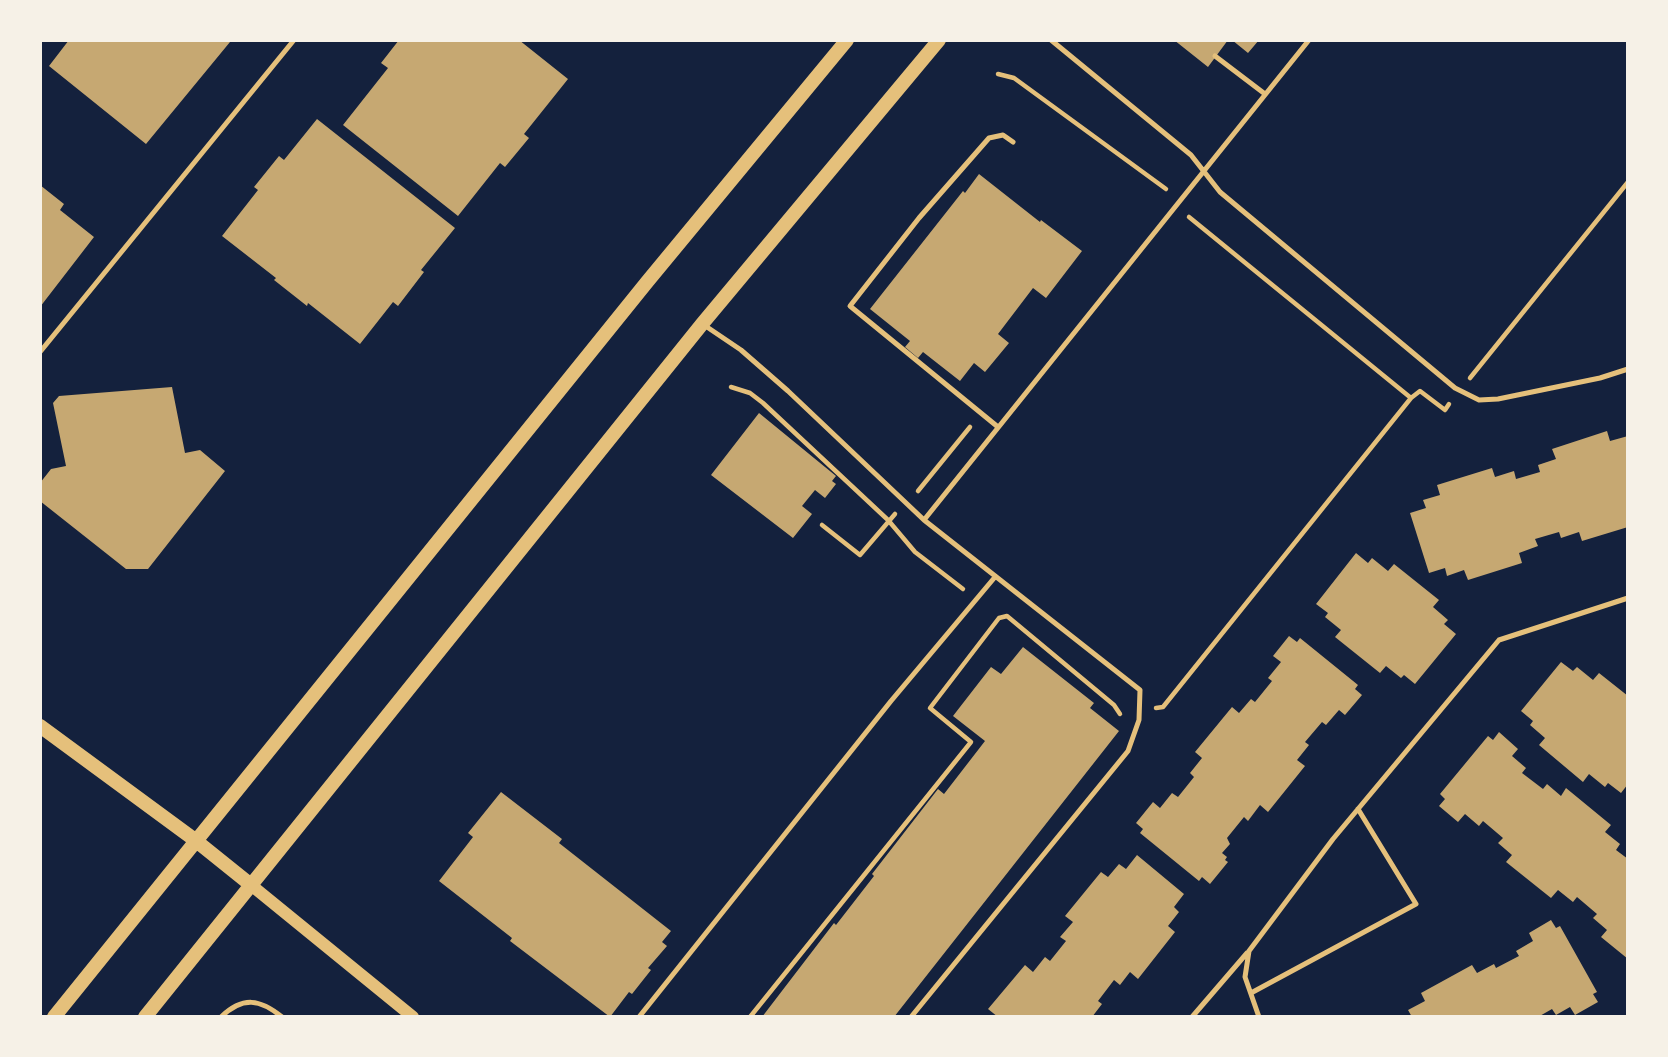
<!DOCTYPE html>
<html>
<head>
<meta charset="utf-8">
<style>
  body { margin:0 }
  #map { position:relative; width:1668px; height:1057px; overflow:hidden; background:#14213d; font-family:"Zilla Slab",serif }
  canvas { display:block }
  .frame { position:absolute; inset:0; border:42px solid #f6f1e7; pointer-events:none }
</style>
</head>
<body>
<div id="map">
<canvas width="1668" height="1057"></canvas>
<div class="frame"></div>
</div>
<script>
const ctx = document.querySelector('canvas').getContext('2d');
ctx.lineJoin = 'round';
function fillPath(path, color) {
  ctx.fillStyle = color;
  ctx.fill(path, 'evenodd');
}
function trace(path, color, width, dash) {
  ctx.strokeStyle = color;
  ctx.lineWidth = width;
  ctx.lineCap = dash ? 'butt' : 'round';
  ctx.setLineDash(dash || []);
  ctx.stroke(path);
}
const building = new Path2D(`
  M 69,40 L 229,40 L 230,42 L 146,144 L 49,66 Z
  M 399,40 L 519,40 L 568,79 L 524,134 L 529,138 L 505,167 L 500,163 L 458,216 L 343,125 L 388,68 L 381,63 Z
  M 1174,40 L 1228,40 L 1208,67 Z
  M 1232,40 L 1259,40 L 1248,53 Z
  M 317,119 L 455,228 L 421,270 L 424,272 L 398,306 L 393,302 L 360,344 L 308,303 L 307,306 L 274,280 L 276,278 L 222,236 L 258,190 L 254,187 L 279,156 L 284,160 Z
  M 979,174 L 1040,222 L 1041,220 L 1082,251 L 1046,298 L 1033,288 L 998,334 L 1009,343 L 985,372 L 974,363 L 960,381 L 923,352 L 918,358 L 905,347 L 910,341 L 870,309 L 963,191 L 965,193 Z
  M 40,185 L 64,204 L 60,210 L 94,237 L 40,307 Z
  M 172,387 L 185,453 L 200,450 L 225,471 L 148,569 L 126,569 L 40,501 L 40,483 L 51,469 L 66,466 L 53,403 L 59,396 Z
  M 759,413 L 836,476 L 832,481 L 836,484 L 825,498 L 815,490 L 802,506 L 812,514 L 793,538 L 711,475 Z
  M 1607,431 L 1610,441 L 1628,436 L 1628,527 L 1582,541 L 1579,532 L 1561,538 L 1559,532 L 1535,539 L 1538,546 L 1519,553 L 1522,563 L 1468,580 L 1464,570 L 1447,576 L 1445,568 L 1429,573 L 1410,513 L 1426,508 L 1423,500 L 1440,495 L 1437,485 L 1492,468 L 1495,477 L 1514,471 L 1516,479 L 1540,472 L 1538,465 L 1556,459 L 1552,449 Z
  M 1356,553 L 1368,563 L 1372,558 L 1388,571 L 1394,564 L 1439,600 L 1433,607 L 1448,620 L 1444,624 L 1456,634 L 1415,684 L 1404,675 L 1401,678 L 1386,666 L 1380,673 L 1335,637 L 1341,630 L 1325,617 L 1328,613 L 1316,604 Z
  M 1289,636 L 1297,642 L 1300,638 L 1358,685 L 1355,689 L 1362,695 L 1345,715 L 1339,710 L 1326,725 L 1322,722 L 1305,742 L 1309,745 L 1297,760 L 1305,766 L 1268,812 L 1260,805 L 1248,821 L 1244,817 L 1227,838 L 1230,844 L 1222,853 L 1227,857 L 1225,860 L 1228,862 L 1210,884 L 1202,877 L 1199,881 L 1140,833 L 1143,829 L 1136,823 L 1153,802 L 1160,808 L 1172,793 L 1178,797 L 1194,777 L 1190,773 L 1202,758 L 1195,752 L 1232,707 L 1239,713 L 1251,699 L 1255,702 L 1272,681 L 1268,678 L 1281,662 L 1273,656 Z
  M 1023,647 L 1094,703 L 1090,708 L 1119,731 L 894,1017 L 762,1017 L 834,923 L 836,925 L 874,876 L 872,874 L 938,789 L 944,794 L 985,741 L 953,716 L 991,667 L 1001,674 Z
  M 1561,662 L 1573,671 L 1577,667 L 1593,680 L 1599,673 L 1628,696 L 1628,784 L 1621,793 L 1608,783 L 1605,787 L 1589,774 L 1583,782 L 1539,745 L 1545,738 L 1530,725 L 1533,721 L 1521,711 Z
  M 1499,732 L 1518,749 L 1512,756 L 1526,768 L 1522,773 L 1543,789 L 1547,784 L 1561,796 L 1566,788 L 1611,825 L 1605,832 L 1620,844 L 1616,850 L 1628,859 L 1628,959 L 1601,937 L 1607,930 L 1593,918 L 1597,914 L 1577,897 L 1573,902 L 1558,890 L 1551,898 L 1506,862 L 1512,855 L 1498,843 L 1503,838 L 1483,821 L 1479,826 L 1465,814 L 1458,822 L 1439,806 L 1445,799 L 1440,794 L 1488,736 L 1493,740 Z
  M 501,792 L 562,839 L 559,843 L 671,931 L 662,942 L 667,946 L 648,968 L 651,970 L 632,994 L 629,992 L 610,1017 L 510,941 L 512,938 L 439,881 L 473,837 L 468,833 Z
  M 1137,855 L 1184,894 L 1174,907 L 1179,912 L 1168,926 L 1175,932 L 1138,979 L 1130,972 L 1120,985 L 1114,980 L 1098,1001 L 1102,1004 L 1092,1017 L 998,1017 L 988,1009 L 1025,965 L 1033,972 L 1045,957 L 1050,961 L 1066,941 L 1060,937 L 1073,922 L 1065,916 L 1101,872 L 1108,877 L 1119,864 L 1126,869 Z
  M 1551,920 L 1556,928 L 1560,926 L 1597,992 L 1593,994 L 1598,1002 L 1575,1015 L 1570,1007 L 1556,1015 L 1552,1009 L 1538,1017 L 1412,1017 L 1408,1010 L 1425,1001 L 1421,993 L 1472,965 L 1477,973 L 1494,964 L 1496,968 L 1519,956 L 1516,951 L 1533,941 L 1529,933 Z`);
const path = new Path2D(`
  M 998,74 L 1014,78 L 1166,189
  M 1189,217 L 1411,398
  M 1470,378 L 1628,182
  M 731,387 L 750,393 L 763,403 L 888,520 L 915,552 L 963,589
  M 918,491 L 970,427
  M 822,525 L 860,555 L 895,514
  M 1156,708 L 1163,707 L 1411,398 L 1420,391 L 1445,410 L 1449,404
  M 750,1017 L 971,742 L 930,708 L 999,618 L 1007,616 L 1114,705 L 1120,714`);
const service = new Path2D(`
  M 1051,40 L 1191,155 L 1220,192 L 1455,388 L 1479,400 L 1498,399 L 1600,378 L 1628,369
  M 1215,56 L 1265,94
  M 704,325 L 741,350 L 788,391 L 924,520 L 1140,690 L 1139,720 L 1128,751 L 911,1017
  M 40,352 L 294,40
  M 998,427 L 850,306 L 919,218 L 989,138 L 1003,135 L 1013,142
  M 924,520 L 1309,40
  M 1251,993 L 1416,904 L 1358,809
  M 221,1017 C 243,996 260,999 282,1017
  M 639,1017 L 891,701 L 995,577
  M 1192,1017 L 1247,953
  M 1259,1017 L 1245,977 L 1249,951 L 1333,839 L 1499,640 L 1628,598`);
const tertiary = new Path2D(`
  M 251,885 L 413,1017`);
const secondary = new Path2D(`
  M 40,726 L 195,840 L 251,885
  M 54,1017 L 647,282 L 847,40
  M 145,1017 L 702,324 L 939,40`);
fillPath(building, '#c6a872');
trace(path, '#e5c07b', 4.5);
trace(service, '#e5c07b', 5);
trace(tertiary, '#e5c07b', 12);
trace(secondary, '#e5c07b', 14);
</script>
</body>
</html>
